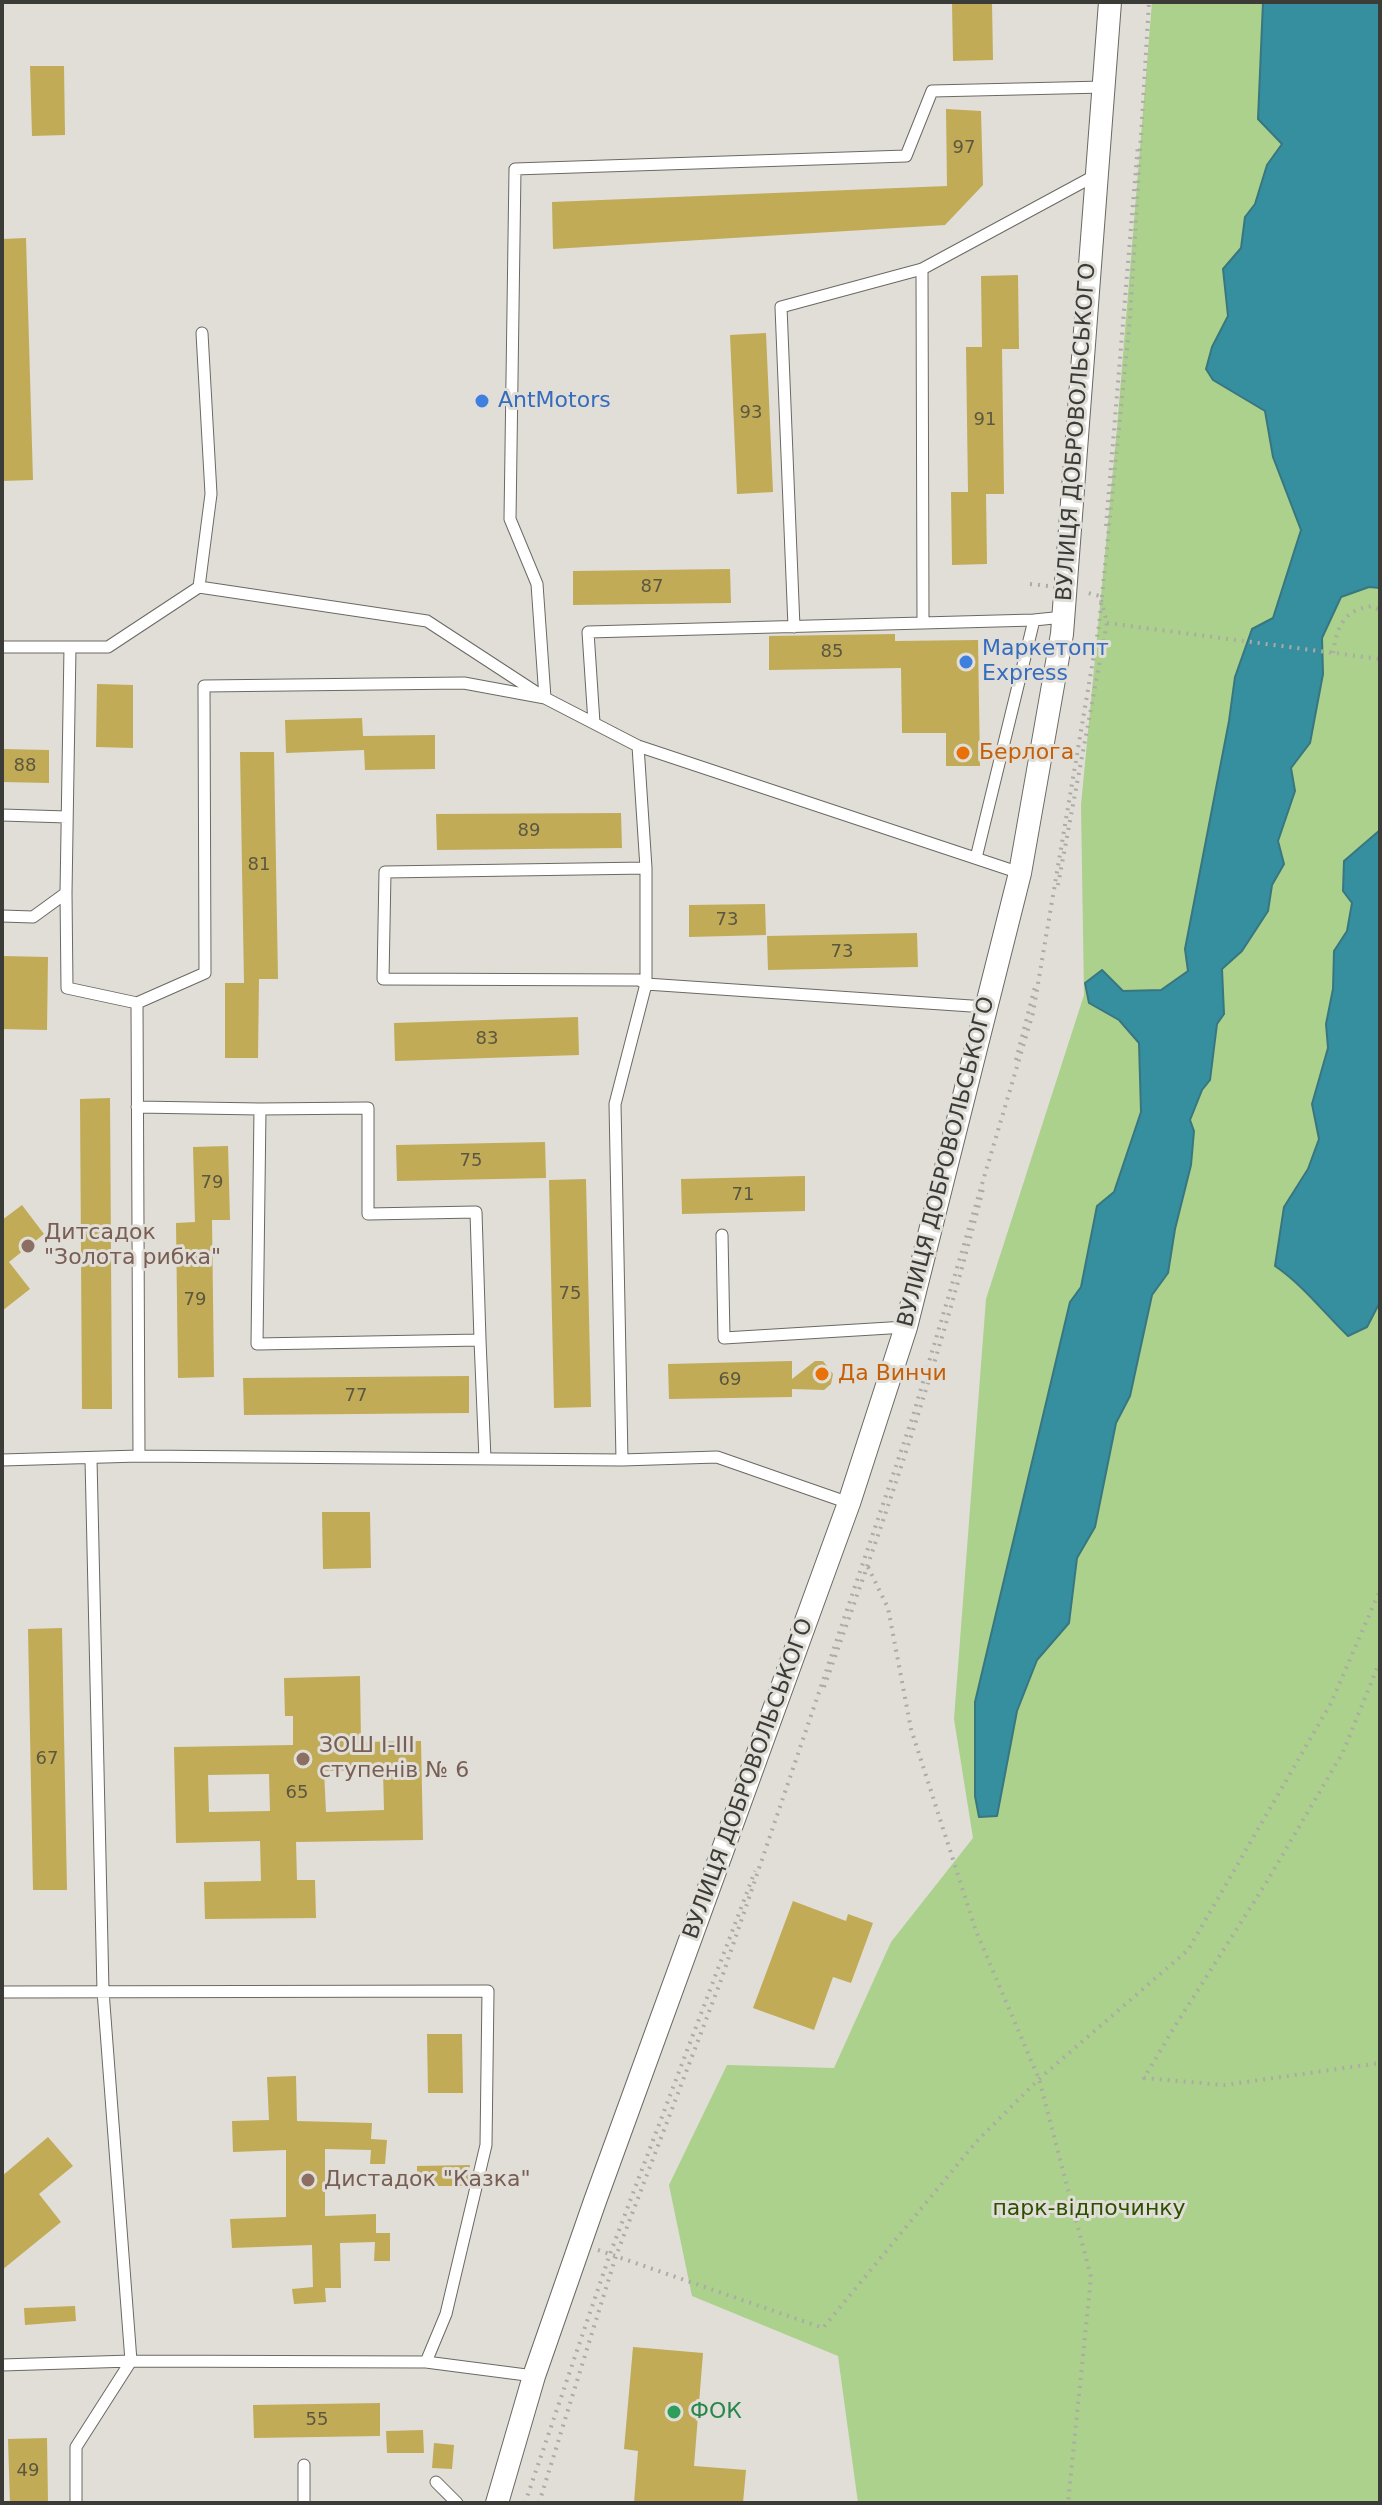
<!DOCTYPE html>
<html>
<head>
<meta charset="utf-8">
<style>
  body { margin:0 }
  #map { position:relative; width:1382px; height:2505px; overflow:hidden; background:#e0ded7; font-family:"DejaVu Sans",sans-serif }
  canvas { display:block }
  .frame { position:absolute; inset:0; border:4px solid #3b3b38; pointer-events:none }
</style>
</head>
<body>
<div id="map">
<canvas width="1382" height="2505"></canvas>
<div class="frame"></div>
</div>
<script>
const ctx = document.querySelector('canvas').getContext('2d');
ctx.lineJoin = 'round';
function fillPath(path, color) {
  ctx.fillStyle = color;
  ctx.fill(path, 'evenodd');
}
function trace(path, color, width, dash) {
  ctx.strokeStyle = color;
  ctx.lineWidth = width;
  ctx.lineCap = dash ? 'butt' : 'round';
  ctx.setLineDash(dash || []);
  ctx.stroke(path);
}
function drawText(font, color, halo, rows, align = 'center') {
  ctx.font = font + ' "DejaVu Sans",sans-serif';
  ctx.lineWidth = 6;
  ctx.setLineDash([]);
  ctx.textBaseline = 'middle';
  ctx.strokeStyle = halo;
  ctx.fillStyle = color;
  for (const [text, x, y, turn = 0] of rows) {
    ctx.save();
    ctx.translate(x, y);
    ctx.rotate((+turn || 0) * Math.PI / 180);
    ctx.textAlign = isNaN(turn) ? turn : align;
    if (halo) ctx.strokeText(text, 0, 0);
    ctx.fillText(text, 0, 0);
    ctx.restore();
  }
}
const green = new Path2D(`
  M 1152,2 L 1380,2 L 1380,2503 L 858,2503 L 838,2356 L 692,2296 L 669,2185 L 727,2065 L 834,2068 L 891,1942 L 973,1838 L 954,1719 L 986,1299 L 1084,995 L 1081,805 L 1117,428 Z`);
const water = new Path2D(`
  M 1263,2 L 1380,2 L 1380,588 L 1369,587 L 1341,597 L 1322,638 L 1323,674 L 1310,743 L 1291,768 L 1295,791 L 1278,841 L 1284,864 L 1272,885 L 1268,911 L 1242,951 L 1222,969 L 1224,1014 L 1217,1024 L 1210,1080 L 1202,1090 L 1190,1120 L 1194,1131 L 1191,1165 L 1175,1229 L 1168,1273 L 1152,1295 L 1130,1396 L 1116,1423 L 1095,1527 L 1077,1558 L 1069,1623 L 1037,1660 L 1017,1711 L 997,1816 L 979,1817 L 975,1796 L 975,1702 L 1070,1302 L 1081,1287 L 1097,1206 L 1114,1192 L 1141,1112 L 1139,1043 L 1119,1020 L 1089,1003 L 1085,983 L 1102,970 L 1123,991 L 1161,990 L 1188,971 L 1185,949 L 1229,721 L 1235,677 L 1252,629 L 1273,618 L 1301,530 L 1273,457 L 1265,411 L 1213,380 L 1206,369 L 1212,347 L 1228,316 L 1223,269 L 1241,248 L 1245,217 L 1255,204 L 1267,165 L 1282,144 L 1258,119 Z
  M 1380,830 L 1380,1302 L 1367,1327 L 1348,1336 C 1324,1313 1303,1285 1275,1266 L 1284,1207 L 1308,1169 L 1319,1139 L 1312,1104 L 1328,1048 L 1326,1024 L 1333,989 L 1334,951 L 1347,931 L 1352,903 L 1343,891 L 1344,861 Z`);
const building = new Path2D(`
  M 952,2 L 992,2 L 993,60 L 953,61 Z
  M 30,66 L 64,66 L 65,135 L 32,136 Z
  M 946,109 L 981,111 L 983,185 L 945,225 L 553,249 L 552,202 L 947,186 Z
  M 26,238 L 33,480 L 2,481 L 2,239 Z
  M 1018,275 L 1019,349 L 1002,349 L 1004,494 L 986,494 L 987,564 L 952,565 L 951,492 L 968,492 L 966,347 L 982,347 L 981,276 Z
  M 766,333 L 773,492 L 737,494 L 730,335 Z
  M 730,569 L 731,603 L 573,605 L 573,571 Z
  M 895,634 L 895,641 L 978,640 L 980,766 L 946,766 L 946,733 L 902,733 L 901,668 L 769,670 L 769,636 Z
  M 97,684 L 133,685 L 133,748 L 96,747 Z
  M 362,718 L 363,736 L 435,735 L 435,769 L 365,770 L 364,750 L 286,753 L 285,720 Z
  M 2,749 L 49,750 L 49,783 L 2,782 Z
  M 240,752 L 274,752 L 278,979 L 259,979 L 258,1058 L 225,1058 L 225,983 L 244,983 Z
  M 621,813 L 622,848 L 437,850 L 436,814 Z
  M 765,904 L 766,935 L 689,937 L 689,905 Z
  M 917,933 L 918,967 L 768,970 L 767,936 Z
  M 2,956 L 48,957 L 47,1030 L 2,1029 Z
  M 578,1017 L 579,1055 L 395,1061 L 394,1023 Z
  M 110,1098 L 112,1409 L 82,1409 L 80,1099 Z
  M 545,1142 L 546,1178 L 397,1181 L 396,1145 Z
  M 228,1146 L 230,1220 L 212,1220 L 214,1377 L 178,1378 L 176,1223 L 195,1222 L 193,1147 Z
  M 805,1176 L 805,1211 L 682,1214 L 681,1179 Z
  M 586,1179 L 591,1407 L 554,1408 L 549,1180 Z
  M 22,1205 L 44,1234 L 9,1262 L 30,1289 L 2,1311 L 2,1220 Z
  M 792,1361 L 792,1379 L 815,1361 L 823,1361 L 833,1374 L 831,1384 L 824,1390 L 792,1389 L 792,1397 L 669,1399 L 668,1364 Z
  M 469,1376 L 469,1413 L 244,1415 L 243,1378 Z
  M 322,1512 L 370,1512 L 371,1568 L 323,1569 Z
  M 62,1628 L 67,1890 L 33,1890 L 28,1629 Z
  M 360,1676 L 361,1742 L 421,1741 L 423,1840 L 296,1842 L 297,1880 L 315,1880 L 316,1918 L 205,1919 L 204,1882 L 261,1881 L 260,1841 L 176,1843 L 174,1747 L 293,1745 L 293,1716 L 285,1716 L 284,1678 ZM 383,1770 L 384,1810 L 326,1812 L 324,1771 ZM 269,1774 L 270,1811 L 209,1812 L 208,1775 Z
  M 793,1901 L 846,1921 L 848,1914 L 873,1923 L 851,1983 L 833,1977 L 814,2030 L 753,2008 Z
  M 427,2034 L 462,2034 L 463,2093 L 428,2093 Z
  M 296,2076 L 297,2121 L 372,2123 L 371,2139 L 387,2140 L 385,2164 L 370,2164 L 371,2150 L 325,2149 L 325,2216 L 376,2214 L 376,2233 L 390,2233 L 390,2261 L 374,2261 L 375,2242 L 340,2243 L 341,2288 L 325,2288 L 326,2302 L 294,2304 L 292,2289 L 313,2287 L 312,2245 L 232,2248 L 230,2219 L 286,2217 L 286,2150 L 233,2152 L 232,2121 L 269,2120 L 267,2077 Z
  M 48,2137 L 73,2166 L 39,2194 L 61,2222 L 2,2270 L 2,2176 Z
  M 470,2165 L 468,2186 L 417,2186 L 417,2166 Z
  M 75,2306 L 76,2321 L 25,2325 L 24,2308 Z
  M 633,2347 L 703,2353 L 694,2466 L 746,2470 L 743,2503 L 634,2503 L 638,2451 L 624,2449 Z
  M 380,2403 L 380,2436 L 254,2438 L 253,2405 Z
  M 423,2430 L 424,2453 L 387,2453 L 386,2431 Z
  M 47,2438 L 48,2503 L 10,2503 L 8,2439 Z
  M 434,2443 L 454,2445 L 452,2469 L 432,2468 Z`);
const path = new Path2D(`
  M 1106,526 L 1138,144
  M 1030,584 L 1048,586
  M 1107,623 L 1380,659
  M 1333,653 C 1337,627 1343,610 1372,606 L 1380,610
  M 1058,885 L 1107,623 L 1100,596 L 1084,592
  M 1016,1060 L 1036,983
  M 868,1567 L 888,1608 L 911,1729 L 976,1931 L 1039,2079 L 1091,2277 L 1068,2503
  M 1380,1661 L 1343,1752 L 1266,1883 L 1175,2026 L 1144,2078 L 1224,2085 L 1380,2063
  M 824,1687 C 884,1523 940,1358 983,1189
  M 598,2250 L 823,2328 L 976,2142 L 1039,2079 L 1188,1950 L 1331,1703 L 1380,1590
  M 525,2503 L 610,2254 L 755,1871
  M 539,2503 L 616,2256 L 720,1983 L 912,1419 L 1033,1013 L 1099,625 L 1130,319 L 1149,2`);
const lane = new Path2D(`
  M 199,587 L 211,494 L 202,333
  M 923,623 L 922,269 L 1096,175
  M 794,627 L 781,307 L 922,269
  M 2,647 L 108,647 L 199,587 L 427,621 L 545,698 L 638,746 L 1020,873
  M 594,723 L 588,632 L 1034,620
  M 638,746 L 646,868 L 385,872 L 383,979 L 639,980 L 646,984 L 986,1007
  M 2,815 L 67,817
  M 976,858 L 1034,620 L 1064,617
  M 66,893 L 67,988 L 137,1003 L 139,1456
  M 2,916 L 33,917 L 66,893 L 70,647
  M 137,1003 L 205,973 L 204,686 L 464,683 L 545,698 L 537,584 L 510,519 L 515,169 L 906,156 L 932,91 L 1104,87
  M 137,1107 L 260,1109 L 257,1344 L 480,1340 L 485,1459
  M 260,1109 L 368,1108 L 368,1214 L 476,1212 L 480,1340
  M 722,1235 L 724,1338 L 906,1327
  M 91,1459 L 103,1991 L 131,2361 L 426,2362 L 534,2376
  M 2,1460 L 139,1456 L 622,1460 L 717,1457 L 849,1503
  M 622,1460 L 615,1104 L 646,984 L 646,868
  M 2,1992 L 488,1991 L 486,2145 L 446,2314 L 426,2362
  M 2,2365 L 131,2361
  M 304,2465 L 304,2503
  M 436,2482 L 457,2503
  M 76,2503 L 76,2447 L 131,2361`);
const street = new Path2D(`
  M 497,2503 L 534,2376 L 595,2201 L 849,1503 L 906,1327 L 1020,873 L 1062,634 L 1110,2`);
const markers = [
  [482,401,8,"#3f7fe0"],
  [966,662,8,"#3f7fe0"],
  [963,753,8,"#e8710a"],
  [28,1246,8,"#8d6e63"],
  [822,1374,8,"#e8710a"],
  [303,1759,8,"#8d6e63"],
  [308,2180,8,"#8d6e63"],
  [674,2412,8,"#2e9e5b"]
];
const numberNames = [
  ["97",964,148],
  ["93",751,413],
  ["91",985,420],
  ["87",652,587],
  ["85",832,652],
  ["88",25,766],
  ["89",529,831],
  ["81",259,865],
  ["73",727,920],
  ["73",842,952],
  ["83",487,1039],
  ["75",471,1161],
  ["79",212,1183],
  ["71",743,1195],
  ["75",570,1294],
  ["79",195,1300],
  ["69",730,1380],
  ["77",356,1396],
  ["67",47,1759],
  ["65",297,1793],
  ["55",317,2420],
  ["49",28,2471]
];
const shopNames = [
  ["AntMotors",498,401],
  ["Маркетопт",982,649],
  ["Express",982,674]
];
const streetNames = [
  ["ВУЛИЦЯ ДОБРОВОЛЬСЬКОГО",1077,432,-86],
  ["ВУЛИЦЯ ДОБРОВОЛЬСЬКОГО",947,1162,-76],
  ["ВУЛИЦЯ ДОБРОВОЛЬСЬКОГО",749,1779,-70]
];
const foodNames = [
  ["Берлога",979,753],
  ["Да Винчи",838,1374]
];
const educationNames = [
  ["Дитсадок",44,1233],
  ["\"Золота рибка\"",44,1258],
  ["ЗОШ І-ІІІ",319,1746],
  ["ступенів № 6",319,1771],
  ["Дистадок \"Казка\"",324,2180]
];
const parkNames = [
  ["парк-відпочинку",1089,2209]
];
const leisureNames = [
  ["ФОК",690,2412]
];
fillPath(green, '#abd18c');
fillPath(water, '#368f9f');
trace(water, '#387680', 2);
fillPath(building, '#c1ab57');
trace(lane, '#6b6963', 13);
trace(street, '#6b6963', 24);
trace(path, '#acaba5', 4, [2, 6]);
trace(lane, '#fff', 11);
trace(street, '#fff', 22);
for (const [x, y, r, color] of markers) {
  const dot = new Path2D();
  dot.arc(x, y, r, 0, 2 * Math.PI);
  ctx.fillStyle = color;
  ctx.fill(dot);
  trace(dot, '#e0ded7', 3);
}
drawText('18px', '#5c5740', null, numberNames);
drawText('22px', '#366cbe', '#e0ded7', shopNames, 'left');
drawText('22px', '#3b3b38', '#e0ded7', streetNames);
drawText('22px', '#c56008', '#e0ded7', foodNames, 'left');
drawText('22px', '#785e54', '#e0ded7', educationNames, 'left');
drawText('22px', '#2d5000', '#e0ded7', parkNames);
drawText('22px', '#27864d', '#e0ded7', leisureNames, 'left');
</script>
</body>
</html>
